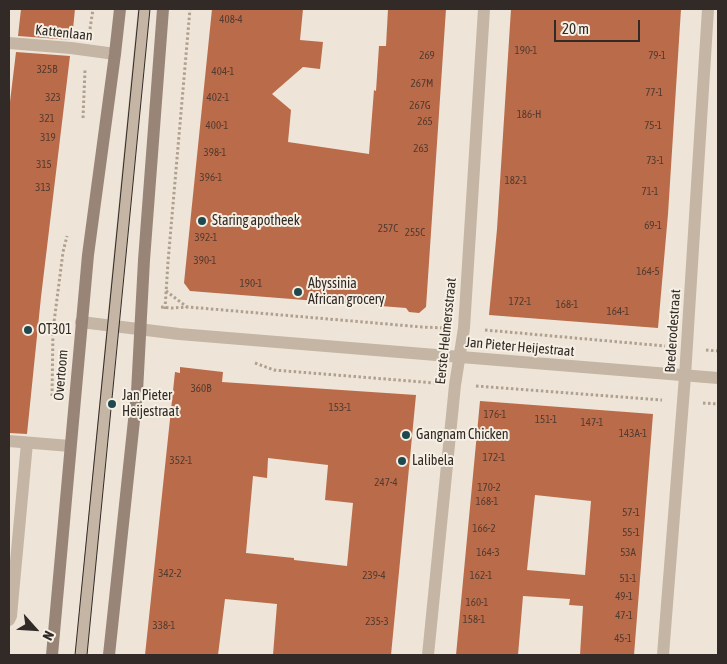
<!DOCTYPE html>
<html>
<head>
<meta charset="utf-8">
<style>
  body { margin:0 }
  #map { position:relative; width:727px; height:664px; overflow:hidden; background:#eee5d8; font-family:"Asap Condensed",sans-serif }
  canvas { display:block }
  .frame { position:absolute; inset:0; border:10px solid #312a26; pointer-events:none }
  .north { position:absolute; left:10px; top:604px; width:50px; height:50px; -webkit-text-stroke:4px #f6efe4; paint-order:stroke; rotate:116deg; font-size:14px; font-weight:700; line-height:20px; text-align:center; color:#312a26 }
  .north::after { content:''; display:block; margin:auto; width:18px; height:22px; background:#312a26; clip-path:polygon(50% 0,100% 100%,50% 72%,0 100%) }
  .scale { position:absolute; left:554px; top:20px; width:86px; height:22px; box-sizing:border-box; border:2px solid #312a26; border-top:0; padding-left:6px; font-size:15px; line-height:18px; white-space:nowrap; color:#312a26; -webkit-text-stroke:4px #f6efe4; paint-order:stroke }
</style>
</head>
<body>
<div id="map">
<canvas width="727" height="664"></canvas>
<div class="frame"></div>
<div class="north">N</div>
<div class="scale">20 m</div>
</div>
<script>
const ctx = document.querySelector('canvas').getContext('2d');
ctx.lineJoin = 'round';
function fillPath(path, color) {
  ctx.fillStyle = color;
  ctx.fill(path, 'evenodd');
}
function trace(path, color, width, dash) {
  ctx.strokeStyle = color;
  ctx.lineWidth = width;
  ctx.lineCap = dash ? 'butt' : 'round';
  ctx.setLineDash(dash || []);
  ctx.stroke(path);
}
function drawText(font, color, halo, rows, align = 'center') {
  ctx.font = font + ' "Asap Condensed",sans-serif';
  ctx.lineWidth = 4;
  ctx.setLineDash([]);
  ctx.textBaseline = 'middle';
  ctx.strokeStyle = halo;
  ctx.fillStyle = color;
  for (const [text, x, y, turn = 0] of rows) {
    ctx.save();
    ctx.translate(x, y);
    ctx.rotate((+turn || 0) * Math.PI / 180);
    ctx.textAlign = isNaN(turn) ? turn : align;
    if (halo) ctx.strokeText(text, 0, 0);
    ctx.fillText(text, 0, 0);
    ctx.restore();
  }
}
const building = new Path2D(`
  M 21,9 L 75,9 L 73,29 L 76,33 L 72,37 L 72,40 L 18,36 Z
  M 212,9 L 303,9 L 300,40 L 323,42 L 320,69 L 303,67 L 272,94 L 291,110 L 288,142 L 369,154 L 374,90 L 376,91 L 379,46 L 386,46 L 388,9 L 446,9 L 426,307 L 419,313 L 409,312 L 406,308 L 190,291 L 184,283 Z
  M 511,9 L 681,9 L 668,214 L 658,328 L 489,315 L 497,229 Z
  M 16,52 L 70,56 L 41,297 L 27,434 L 9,433 L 9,110 Z
  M 180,367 L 223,372 L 222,382 L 416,395 L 391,655 L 273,655 L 277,604 L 225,599 L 218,655 L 145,655 L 175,372 L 180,373 ZM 268,458 L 328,465 L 325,500 L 353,503 L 347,566 L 294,560 L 294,558 L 246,553 L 253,476 L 267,478 Z
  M 480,401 L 653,414 L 634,655 L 580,655 L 583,606 L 569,605 L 570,599 L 523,596 L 518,655 L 456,655 ZM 535,495 L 591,501 L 585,575 L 527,570 Z`);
const path = new Path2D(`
  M 90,29 L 93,9
  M 83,118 L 85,70
  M 166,291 L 187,307
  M 161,307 L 172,308 L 188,307 L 422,327 L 444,328
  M 165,309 L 168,262 L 190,9
  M 53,330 L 62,332
  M 485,330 L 665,346
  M 706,350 L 718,351
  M 255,363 L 274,370 L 435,383
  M 476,386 L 662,400
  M 52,396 L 53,330 L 63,252 L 67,236
  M 703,403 L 718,404`);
const service = new Path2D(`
  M 9,441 L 70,446
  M 9,620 L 11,616 L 27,443
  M 81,655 L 115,303 L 144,9`);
const minor = new Path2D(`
  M 9,43 L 71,48 L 115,54
  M 428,655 L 455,385 L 464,328 L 484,9
  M 663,655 L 685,376 L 708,9`);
const tertiary = new Path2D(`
  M 81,322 L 179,334 L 718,378`);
const secondary = new Path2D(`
  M 52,655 L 88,255 L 115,54 L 120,9
  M 109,655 L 137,392 L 144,260 L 163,9`);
const tram = new Path2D(`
  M 75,655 L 139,9
  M 87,655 L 150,9`);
const markers = [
  [202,221,5,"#1f494e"],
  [298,292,5,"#1f494e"],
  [28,330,5,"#1f494e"],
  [112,404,5,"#1f494e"],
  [406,435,5,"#1f494e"],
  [402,461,5,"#1f494e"]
];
const numberNames = [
  ["408-4",231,20],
  ["190-1",526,51],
  ["269",427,56],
  ["79-1",657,56],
  ["325B",47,70],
  ["404-1",223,72],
  ["267M",422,84],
  ["77-1",654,93],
  ["323",53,98],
  ["402-1",218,98],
  ["267G",420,106],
  ["186-H",529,115],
  ["321",47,119],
  ["265",425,122],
  ["400-1",217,126],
  ["75-1",653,126],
  ["319",48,138],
  ["263",421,149],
  ["398-1",215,153],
  ["73-1",655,161],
  ["315",44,165],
  ["396-1",211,178],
  ["182-1",516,181],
  ["313",43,188],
  ["71-1",650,192],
  ["69-1",653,226],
  ["257C",388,229],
  ["255C",415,233],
  ["392-1",206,238],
  ["390-1",205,261],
  ["164-5",648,272],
  ["190-1",251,284],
  ["172-1",520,302],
  ["168-1",567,305],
  ["164-1",618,312],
  ["360B",201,389],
  ["153-1",340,408],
  ["176-1",495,415],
  ["151-1",546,420],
  ["147-1",592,423],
  ["143A-1",633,434],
  ["172-1",494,458],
  ["352-1",181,461],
  ["247-4",386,483],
  ["170-2",489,488],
  ["168-1",487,502],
  ["57-1",631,513],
  ["166-2",484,529],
  ["55-1",631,533],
  ["164-3",488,553],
  ["53A",628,553],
  ["342-2",170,574],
  ["239-4",374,576],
  ["162-1",481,576],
  ["51-1",628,579],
  ["49-1",624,597],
  ["160-1",477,603],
  ["47-1",624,616],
  ["158-1",474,620],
  ["235-3",377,622],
  ["338-1",164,626],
  ["45-1",623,639]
];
const streetNames = [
  ["Kattenlaan",64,33,6],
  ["Eerste Helmersstraat",446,331,-84],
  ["Brederodestraat",673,331,-86],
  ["Jan Pieter Heijestraat",520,347,5],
  ["Overtoom",61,375,-85]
];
const poiNames = [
  ["Staring apotheek",212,221],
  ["Abyssinia",308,284],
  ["African grocery",308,300],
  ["OT301",38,330],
  ["Jan Pieter",122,396],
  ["Heijestraat",122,412],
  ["Gangnam Chicken",416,435],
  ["Lalibela",412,461]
];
fillPath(building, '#ba6c4a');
trace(path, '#b0a090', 3, [2.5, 2.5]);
trace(service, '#c5b5a5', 12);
trace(minor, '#c5b5a5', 12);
trace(tertiary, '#c5b5a5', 12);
trace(secondary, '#988577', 12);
trace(tram, '#312a26', 1);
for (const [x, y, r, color] of markers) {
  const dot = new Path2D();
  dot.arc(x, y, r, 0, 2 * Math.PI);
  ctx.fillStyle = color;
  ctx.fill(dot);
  trace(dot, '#f6efe4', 2);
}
drawText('11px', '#533a2f', null, numberNames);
drawText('14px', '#312a26', '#f6efe4', streetNames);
drawText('14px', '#312a26', '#f6efe4', poiNames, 'left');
</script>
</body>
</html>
